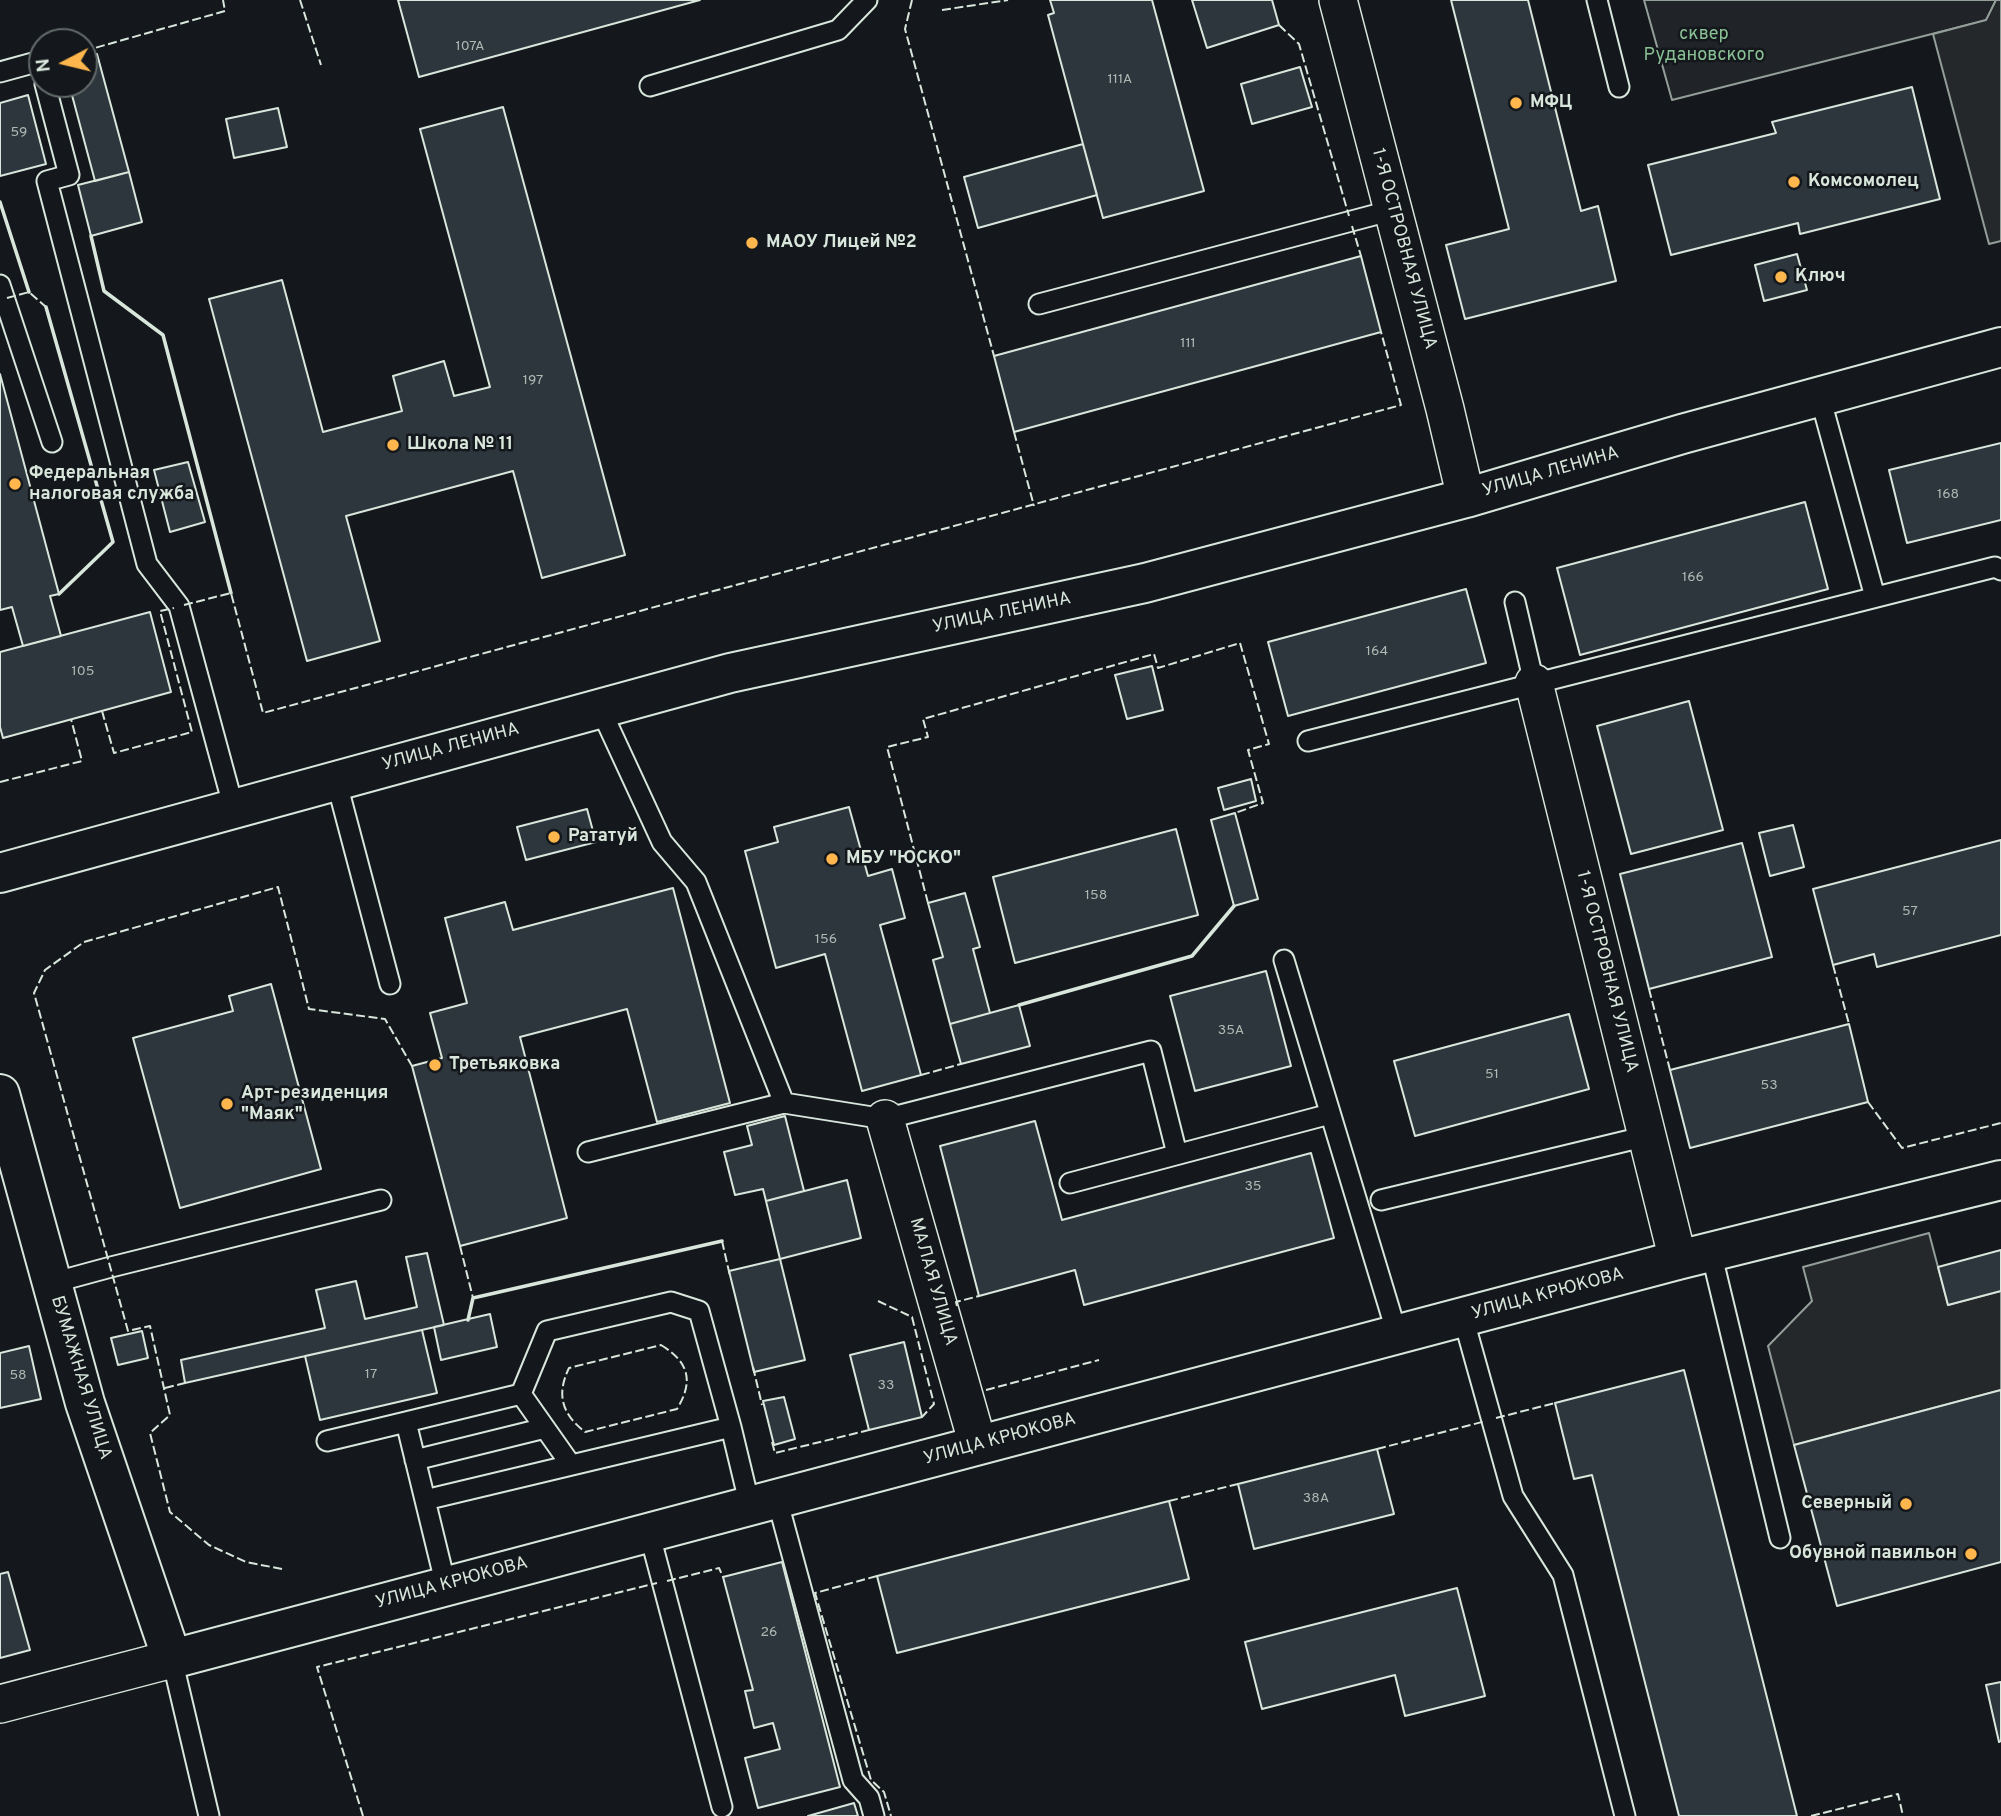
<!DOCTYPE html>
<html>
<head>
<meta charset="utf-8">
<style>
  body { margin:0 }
  #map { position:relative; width:2001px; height:1816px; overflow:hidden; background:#14181c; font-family:Overpass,sans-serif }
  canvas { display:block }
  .north { position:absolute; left:28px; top:28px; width:70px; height:70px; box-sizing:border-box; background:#14181c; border:2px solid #626a69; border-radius:50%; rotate:263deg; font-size:19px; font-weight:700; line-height:28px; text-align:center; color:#d8e6dc }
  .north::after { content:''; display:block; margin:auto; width:24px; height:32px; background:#ffb74d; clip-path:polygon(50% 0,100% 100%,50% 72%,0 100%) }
</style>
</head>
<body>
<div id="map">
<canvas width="2001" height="1816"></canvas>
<div class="north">N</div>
</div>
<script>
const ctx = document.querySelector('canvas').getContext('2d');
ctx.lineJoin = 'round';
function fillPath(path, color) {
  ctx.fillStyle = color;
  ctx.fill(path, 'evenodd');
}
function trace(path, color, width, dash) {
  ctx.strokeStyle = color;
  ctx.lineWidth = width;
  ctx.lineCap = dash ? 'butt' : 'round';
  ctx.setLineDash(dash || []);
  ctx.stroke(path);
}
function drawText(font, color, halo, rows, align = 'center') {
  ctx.font = font + ' Overpass,sans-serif';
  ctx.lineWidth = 5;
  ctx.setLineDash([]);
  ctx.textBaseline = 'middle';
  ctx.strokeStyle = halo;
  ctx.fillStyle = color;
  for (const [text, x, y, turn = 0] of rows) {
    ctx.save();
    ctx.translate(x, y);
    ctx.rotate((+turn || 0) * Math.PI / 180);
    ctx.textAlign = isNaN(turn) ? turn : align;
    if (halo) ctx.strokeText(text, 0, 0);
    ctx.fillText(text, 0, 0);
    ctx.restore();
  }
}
const green = new Path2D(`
  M 1644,0 L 1996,0 L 1987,20 L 1672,100 Z`);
const parking = new Path2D(`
  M 1996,0 L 2001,0 L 2001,241 L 1989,244 L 1933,34 L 1986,20 Z
  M 1929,1233 L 1948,1305 L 2001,1291 L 2001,1390 L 1794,1445 L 1768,1346 L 1812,1301 L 1803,1267 Z`);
const building = new Path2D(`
  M 398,0 L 700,0 L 419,77 Z
  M 1050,0 L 1152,0 L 1204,191 L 1103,218 L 1048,15 L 1054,13 Z
  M 1192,0 L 1272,0 L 1279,25 L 1207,48 Z
  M 1451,0 L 1528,0 L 1581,211 L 1598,206 L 1616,281 L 1465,319 L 1446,245 L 1509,229 Z
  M 97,54 L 129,172 L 95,181 L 69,84 L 84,84 L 84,57 Z
  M 1300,67 L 1312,107 L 1252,124 L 1241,84 Z
  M 1912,87 L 1940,199 L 1800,234 L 1798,223 L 1671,255 L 1648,165 L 1776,133 L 1772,122 Z
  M 28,95 L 46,164 L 0,176 L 0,103 Z
  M 503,107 L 625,555 L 542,578 L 513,471 L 346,516 L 380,641 L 307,661 L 209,299 L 282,280 L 323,432 L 402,411 L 393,376 L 444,361 L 454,396 L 490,387 L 420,129 Z
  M 278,108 L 287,147 L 234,158 L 226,119 Z
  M 1083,144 L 1097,195 L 978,228 L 964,177 Z
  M 129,172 L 142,222 L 91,236 L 78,185 Z
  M 1797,254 L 1807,290 L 1764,301 L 1755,265 Z
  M 1361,256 L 1381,332 L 1014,432 L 994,356 Z
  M 0,374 L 59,594 L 50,596 L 61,636 L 23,646 L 12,607 L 0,610 Z
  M 2001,443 L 2001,520 L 1907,543 L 1889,470 Z
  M 188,462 L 205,522 L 170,532 L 154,470 Z
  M 1805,502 L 1828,589 L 1580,655 L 1557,568 Z
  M 1466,589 L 1486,663 L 1288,716 L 1268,642 Z
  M 150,612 L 171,692 L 3,738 L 0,727 L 0,652 Z
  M 1152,666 L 1163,710 L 1127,719 L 1115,675 Z
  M 1689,701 L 1723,830 L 1631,854 L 1597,726 Z
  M 1251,779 L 1256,801 L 1224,810 L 1218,788 Z
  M 849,807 L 868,876 L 892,869 L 905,918 L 880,925 L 921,1075 L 862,1091 L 825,954 L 776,968 L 745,851 L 778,842 L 774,827 Z
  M 587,809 L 596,842 L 526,860 L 517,827 Z
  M 1235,813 L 1258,899 L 1234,906 L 1211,820 Z
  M 1793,825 L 1804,867 L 1770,876 L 1759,833 Z
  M 1176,829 L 1198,915 L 1015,963 L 993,877 Z
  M 2001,840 L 2001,935 L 1877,967 L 1874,954 L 1833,965 L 1813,889 Z
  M 1742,843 L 1772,957 L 1649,989 L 1620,874 Z
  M 673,888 L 730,1103 L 657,1122 L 627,1009 L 520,1037 L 567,1218 L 460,1246 L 412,1066 L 442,1058 L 430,1013 L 467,1003 L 445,918 L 505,902 L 513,930 Z
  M 965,893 L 980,947 L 973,949 L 990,1013 L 950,1024 L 933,960 L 943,957 L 928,903 Z
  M 1266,971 L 1291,1066 L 1195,1091 L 1170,996 Z
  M 271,984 L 321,1169 L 180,1208 L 133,1038 L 233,1011 L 229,996 Z
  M 1019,1005 L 1030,1046 L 961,1064 L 950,1024 Z
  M 1569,1014 L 1589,1089 L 1415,1136 L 1394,1061 Z
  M 1849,1024 L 1868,1102 L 1690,1148 L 1670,1070 Z
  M 785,1116 L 804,1191 L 766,1201 L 763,1189 L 735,1195 L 724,1152 L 752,1145 L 747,1126 Z
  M 1035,1121 L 1062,1220 L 1311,1153 L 1334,1238 L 1084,1305 L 1075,1270 L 979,1296 L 940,1146 Z
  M 847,1180 L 861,1238 L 780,1259 L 766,1201 Z
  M 2001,1250 L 2001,1291 L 1948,1305 L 1938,1267 Z
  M 427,1253 L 444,1325 L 185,1383 L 181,1360 L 325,1328 L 316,1290 L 356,1281 L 365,1319 L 417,1307 L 406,1257 Z
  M 780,1259 L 805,1360 L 754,1372 L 729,1271 Z
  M 490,1314 L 497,1347 L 441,1360 L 434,1327 Z
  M 422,1330 L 437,1393 L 320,1420 L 305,1356 Z
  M 142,1331 L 148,1358 L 118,1365 L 111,1338 Z
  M 904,1342 L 922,1417 L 869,1430 L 850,1355 Z
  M 29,1346 L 41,1399 L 0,1408 L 0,1353 Z
  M 1684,1370 L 1797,1816 L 1679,1816 L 1592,1475 L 1574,1479 L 1555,1403 Z
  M 2001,1390 L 2001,1562 L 1837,1606 L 1794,1445 Z
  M 784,1397 L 795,1439 L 774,1445 L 763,1401 Z
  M 1377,1449 L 1394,1514 L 1254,1549 L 1238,1484 Z
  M 1169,1501 L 1189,1579 L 897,1653 L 877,1576 Z
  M 782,1562 L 840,1787 L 758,1808 L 745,1758 L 780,1749 L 773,1723 L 754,1728 L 745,1691 L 753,1690 L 723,1577 Z
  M 8,1572 L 30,1650 L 0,1658 L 0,1574 Z
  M 1457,1588 L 1485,1696 L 1405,1716 L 1395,1675 L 1262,1709 L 1245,1642 Z
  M 2001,1682 L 2001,1741 L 1999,1742 L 1986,1685 Z
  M 854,1803 L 858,1816 L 808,1816 Z`);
const service = new Path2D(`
  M 1597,0 L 1619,87
  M 0,72 L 40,61 L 42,71
  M 45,84 L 69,175 L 47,181 L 147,564 L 179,606 L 234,809
  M 650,86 L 838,30 L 867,0
  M 0,285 L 52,442
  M 1039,304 L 1393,210
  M 1820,397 L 1875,597
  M 1515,602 L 1534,683
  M 600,708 L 662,842 L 696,882 L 784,1103 L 885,1119 L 1151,1051 L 1177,1154
  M 1308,741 L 1995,567 L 2001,570
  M 336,780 L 390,984
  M 1284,960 L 1397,1334
  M 588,1152 L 784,1103
  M 1070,1183 L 1330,1114
  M 1381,1200 L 1647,1136
  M 1711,1252 L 1780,1538
  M 52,1283 L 111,1267 L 381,1200
  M 1463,1317 L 1513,1496 L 1563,1575 L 1625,1816
  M 521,1394 L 571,1465
  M 406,1422 L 521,1394 L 547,1331 L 671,1302 L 699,1311 L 731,1427
  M 327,1441 L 406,1422 L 446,1586
  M 415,1460 L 545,1428
  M 777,1499 L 853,1780 L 869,1798 L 874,1816
  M 425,1500 L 731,1427 L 750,1506
  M 649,1532 L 722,1807
  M 172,1659 L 209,1816`);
const minor = new Path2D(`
  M 1338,0 L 1445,409 L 1466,498
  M 1534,683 L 1678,1260
  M 885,1119 L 978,1445
  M 0,1704 L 172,1659`);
const tertiary = new Path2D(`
  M 0,1094 L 85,1403 L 172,1659 L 1678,1260 L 2001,1180`);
const primary = new Path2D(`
  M 0,873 L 730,673 L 1145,583 L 1466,498 L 1682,434 L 2001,347`);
const fence = new Path2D(`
  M 300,0 L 321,65
  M 912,0 L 905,29 L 994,356
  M 942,10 L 1008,0
  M 1279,25 L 1299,44 L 1349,216
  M 84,51 L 225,11 L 223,0
  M 1352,226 L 1361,256
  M 7,298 L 29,292 L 46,307
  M 1014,432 L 1034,506
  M 184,605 L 231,593 L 263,713 L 1401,405 L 1381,332
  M 102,711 L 114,753 L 192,732 L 160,611 L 174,608
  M 0,782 L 82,761 L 71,719
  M 928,903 L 887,747 L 928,737 L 923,719 L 1154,654 L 1158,668 L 1240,643 L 1269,744 L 1248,750 L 1263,803 L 1235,813
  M 1833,965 L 1849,1024
  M 1649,989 L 1670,1070
  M 921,1075 L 961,1064
  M 1868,1102 L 1902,1148 L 2001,1123
  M 722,1241 L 730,1276
  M 460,1246 L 473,1298
  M 878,1301 L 912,1317 L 934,1404 L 922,1417
  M 957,1306 L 956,1302 L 979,1296
  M 661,1345 C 689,1362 694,1381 677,1409 L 585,1432 C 562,1414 556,1395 569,1368 Z
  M 753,1367 L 762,1405
  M 165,1388 L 185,1383
  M 986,1390 L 1099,1360
  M 1496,1418 L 1555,1403
  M 772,1442 L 775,1453 L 869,1430
  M 1377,1449 L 1486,1421
  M 1169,1501 L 1238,1484
  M 282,1569 L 246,1562 L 209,1545 L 170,1512 L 150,1433 L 170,1415 L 150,1326 L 128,1331 L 34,993 L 45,970 L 84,942 L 278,887 L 309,1009 L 385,1019 L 412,1066
  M 877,1576 L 815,1593 L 871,1780 L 884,1792 L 891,1816
  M 667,1581 L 719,1568 L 723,1577
  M 363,1816 L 317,1667 L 657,1583
  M 1811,1816 L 1898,1794 L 1903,1816`);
const wall = new Path2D(`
  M 0,202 L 29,292
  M 91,236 L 104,291 L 163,335 L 231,593
  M 46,307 L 113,542 L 59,594
  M 1019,1005 L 1192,956 L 1234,906
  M 468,1320 L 473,1298 L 722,1241`);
const markers = [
  [1516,103,7,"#ffb74d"],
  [1794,182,7,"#ffb74d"],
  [752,243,7,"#ffb74d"],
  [1781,277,7,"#ffb74d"],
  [393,445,7,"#ffb74d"],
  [15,484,7,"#ffb74d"],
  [554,837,7,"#ffb74d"],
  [832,859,7,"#ffb74d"],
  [435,1065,7,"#ffb74d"],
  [227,1104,7,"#ffb74d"],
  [1906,1504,7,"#ffb74d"],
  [1971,1554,7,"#ffb74d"]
];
const numberNames = [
  ["107А",470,47],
  ["111А",1120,80],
  ["59",19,133],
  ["111",1188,344],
  ["197",533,381],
  ["168",1948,495],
  ["166",1693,578],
  ["164",1377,652],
  ["105",83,672],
  ["158",1096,896],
  ["57",1910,912],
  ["156",826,940],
  ["35А",1231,1031],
  ["51",1492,1075],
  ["53",1769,1086],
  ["35",1253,1187],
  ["17",371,1375],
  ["58",18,1376],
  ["33",886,1386],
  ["38А",1316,1499],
  ["26",769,1633]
];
const parkNames = [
  ["сквер",1704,35],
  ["Рудановского",1704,56]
];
const poiNames = [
  ["МФЦ",1530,103],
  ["Комсомолец",1808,182],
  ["МАОУ Лицей №2",766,243],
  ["Ключ",1795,277],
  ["Школа № 11",407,445],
  ["Федеральная",29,474],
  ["налоговая служба",29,495],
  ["Рататуй",568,837],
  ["МБУ \"ЮСКО\"",846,859],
  ["Третьяковка",449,1065],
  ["Арт-резиденция",241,1094],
  ["\"Маяк\"",241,1115],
  ["Северный",1892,1504,"right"],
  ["Обувной павильон",1957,1554,"right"]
];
const streetNames = [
  ["1-Я ОСТРОВНАЯ УЛИЦА",1403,249,75],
  ["УЛИЦА ЛЕНИНА",1551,473,-16],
  ["УЛИЦА ЛЕНИНА",1002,614,-12],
  ["УЛИЦА ЛЕНИНА",451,748,-15],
  ["1-Я ОСТРОВНАЯ УЛИЦА",1606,972,76],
  ["МАЛАЯ УЛИЦА",932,1282,74],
  ["УЛИЦА КРЮКОВА",1548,1295,-15],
  ["БУМАЖНАЯ УЛИЦА",80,1378,73],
  ["УЛИЦА КРЮКОВА",1000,1440,-15],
  ["УЛИЦА КРЮКОВА",452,1584,-15]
];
fillPath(green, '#202428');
trace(green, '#939e99', 2);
fillPath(parking, '#24282b');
trace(parking, '#939e99', 2);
fillPath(building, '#2c363c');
trace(building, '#d8e6dc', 2);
trace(service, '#d8e6dc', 23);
trace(minor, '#d8e6dc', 40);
trace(tertiary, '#d8e6dc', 42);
trace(primary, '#d8e6dc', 42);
trace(service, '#14181c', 19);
trace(minor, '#14181c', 37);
trace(tertiary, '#14181c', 38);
trace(primary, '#14181c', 38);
trace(fence, '#d8e6dc', 2, [9, 3.5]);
trace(wall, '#d8e6dc', 3.5);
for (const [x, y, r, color] of markers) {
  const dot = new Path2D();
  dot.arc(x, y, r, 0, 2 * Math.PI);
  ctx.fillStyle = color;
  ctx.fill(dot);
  trace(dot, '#14181c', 2.5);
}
drawText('14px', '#adbab4', null, numberNames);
drawText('18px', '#8ac095', '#14181c', parkNames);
drawText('bold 18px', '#d8e6dc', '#14181c', poiNames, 'left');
drawText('18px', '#d8e6dc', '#14181c', streetNames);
</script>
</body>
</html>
